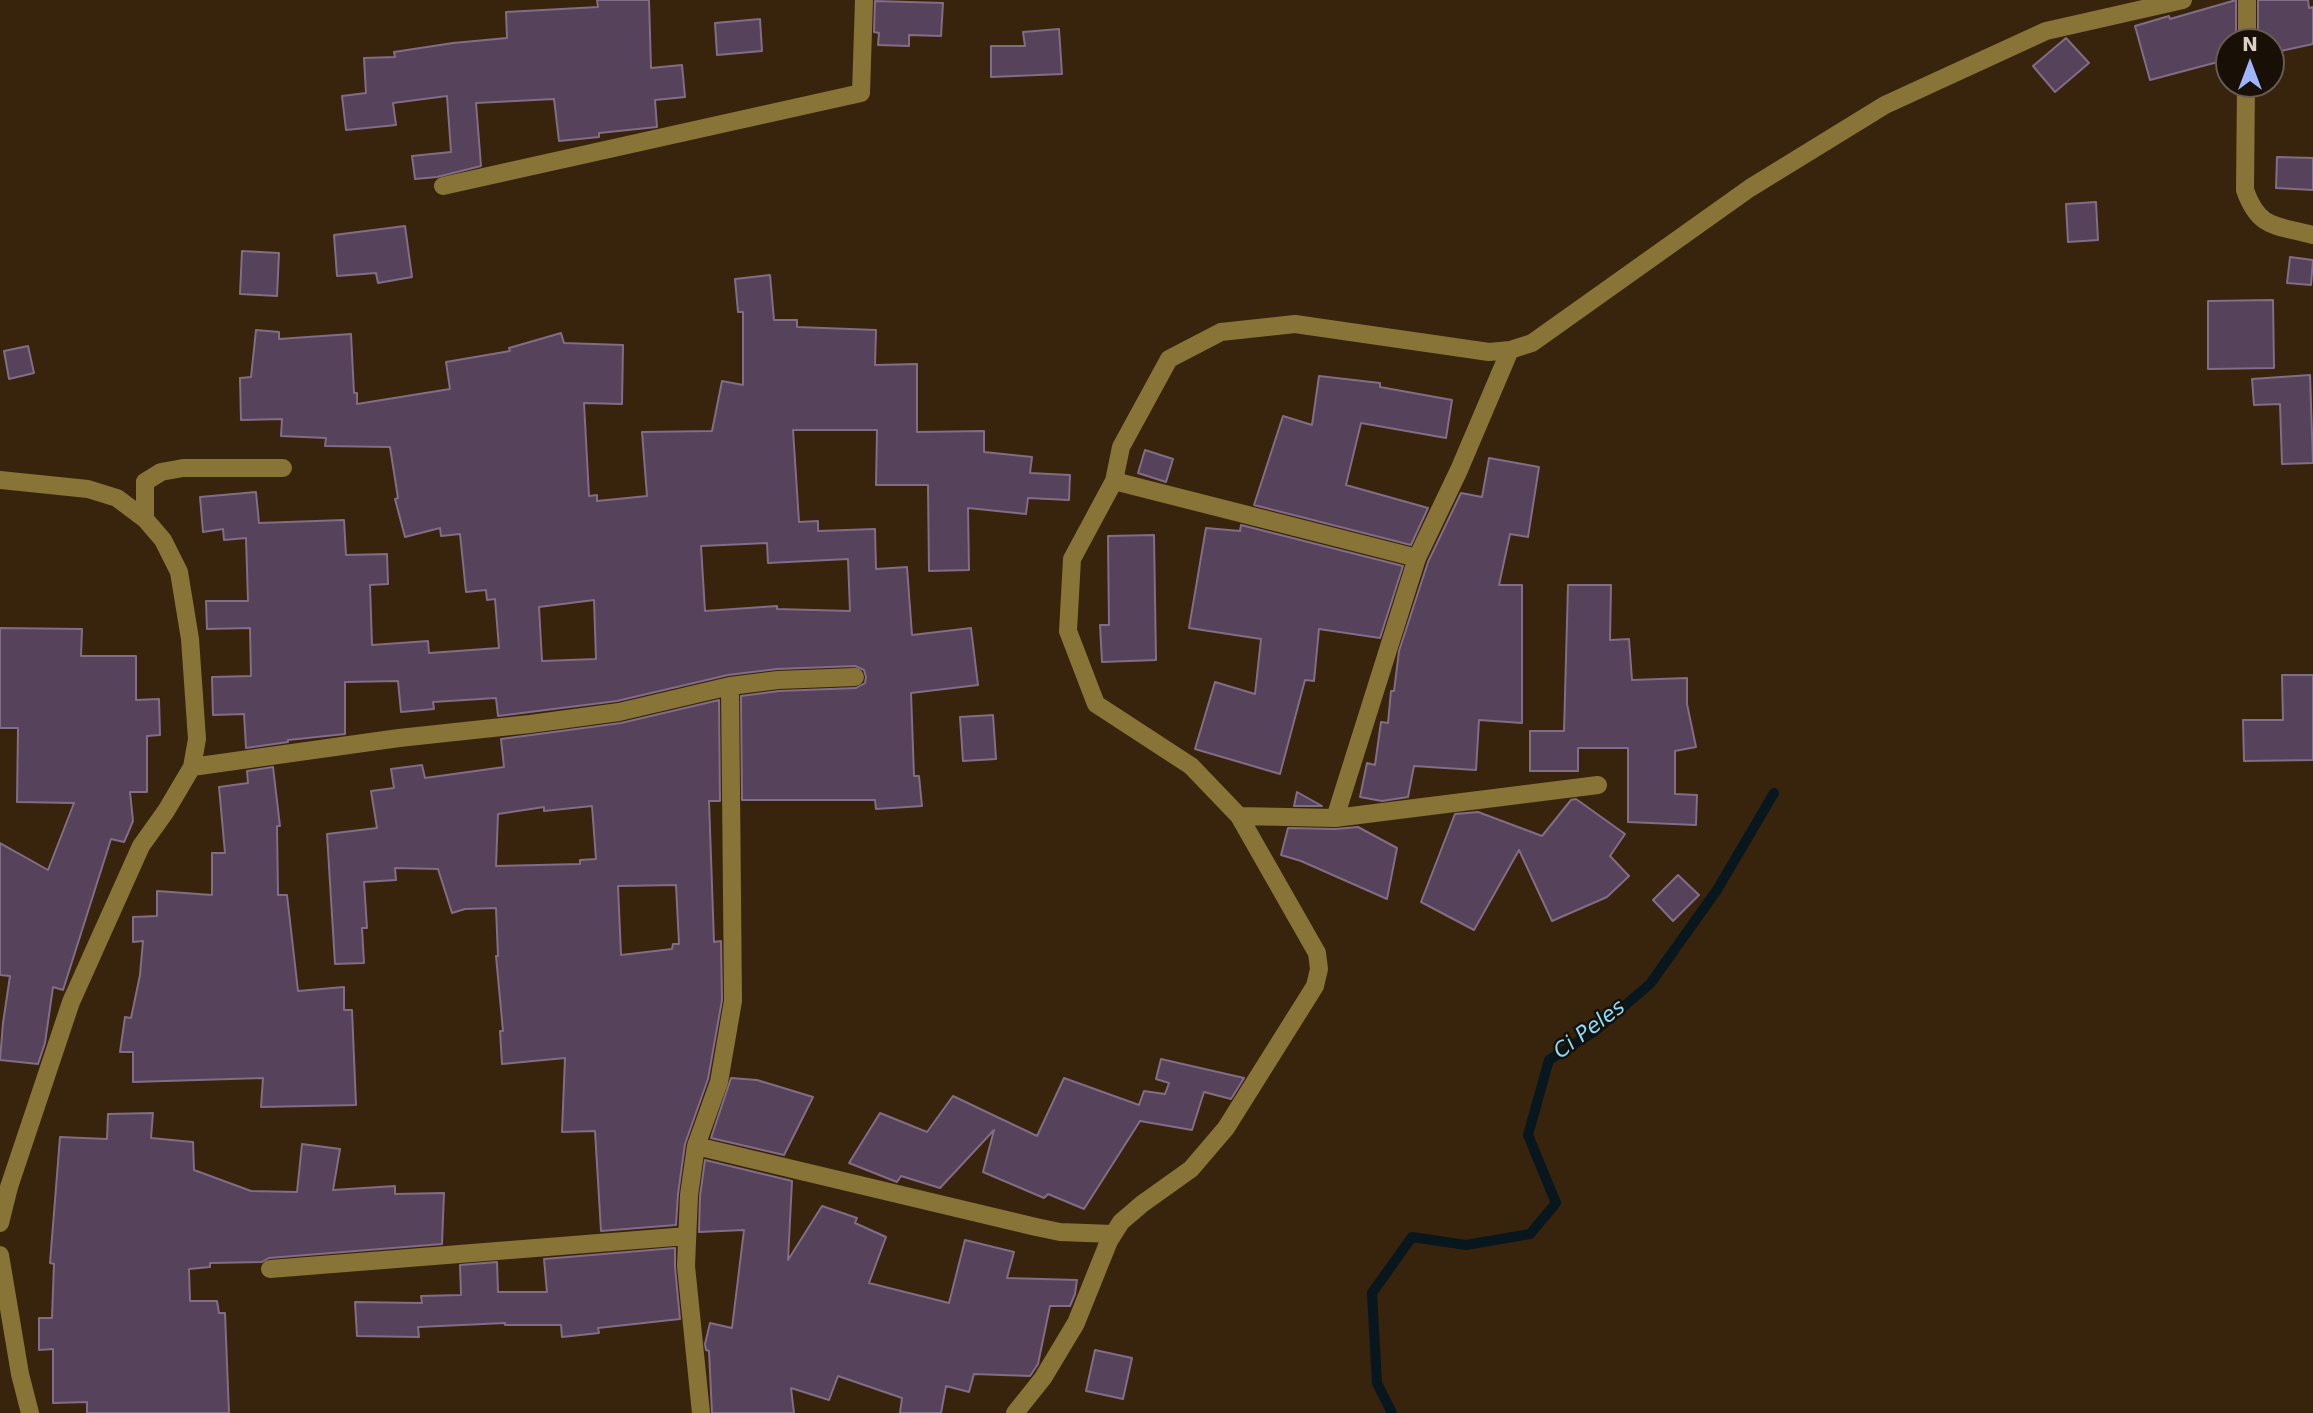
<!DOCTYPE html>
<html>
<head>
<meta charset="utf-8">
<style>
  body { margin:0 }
  #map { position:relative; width:2313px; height:1413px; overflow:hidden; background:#38230d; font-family:"DejaVu Sans",sans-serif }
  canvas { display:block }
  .north { position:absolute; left:2215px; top:28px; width:70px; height:70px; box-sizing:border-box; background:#180f06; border:2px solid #675c51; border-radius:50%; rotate:0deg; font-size:19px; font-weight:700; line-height:28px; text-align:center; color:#ddcfc2 }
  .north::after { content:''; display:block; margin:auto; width:24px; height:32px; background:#9eb4fd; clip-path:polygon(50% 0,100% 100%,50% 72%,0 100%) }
</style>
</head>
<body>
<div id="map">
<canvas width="2313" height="1413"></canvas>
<div class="north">N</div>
</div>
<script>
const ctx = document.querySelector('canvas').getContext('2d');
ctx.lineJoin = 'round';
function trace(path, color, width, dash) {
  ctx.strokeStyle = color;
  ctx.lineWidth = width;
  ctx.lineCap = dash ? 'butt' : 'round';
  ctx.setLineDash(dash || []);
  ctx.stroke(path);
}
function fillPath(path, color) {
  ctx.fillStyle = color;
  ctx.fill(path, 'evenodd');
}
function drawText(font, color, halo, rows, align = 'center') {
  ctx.font = font + ' "DejaVu Sans",sans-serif';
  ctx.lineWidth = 5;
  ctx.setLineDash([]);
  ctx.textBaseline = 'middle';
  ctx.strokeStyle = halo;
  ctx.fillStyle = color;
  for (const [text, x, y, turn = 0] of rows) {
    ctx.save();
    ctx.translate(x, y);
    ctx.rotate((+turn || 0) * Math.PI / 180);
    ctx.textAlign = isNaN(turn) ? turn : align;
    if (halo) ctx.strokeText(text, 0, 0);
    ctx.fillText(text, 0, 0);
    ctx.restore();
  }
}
const stream = new Path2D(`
  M 1392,1413 L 1377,1383 L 1372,1293 L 1412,1237 L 1466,1245 L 1530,1234 L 1556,1203 L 1528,1135 L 1549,1060 L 1595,1031 L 1650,984 L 1717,890 L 1774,793`);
const building = new Path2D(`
  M 597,0 L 649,0 L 651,68 L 682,65 L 685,97 L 655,100 L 657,127 L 599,133 L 599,137 L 559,141 L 554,99 L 476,103 L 481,166 L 437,177 L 415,179 L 412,156 L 451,152 L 447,96 L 393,103 L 396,125 L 346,130 L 342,96 L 366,93 L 364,58 L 395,57 L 394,52 L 453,43 L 507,38 L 506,12 L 598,7 Z
  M 2236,0 L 2236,42 L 2229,42 L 2229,59 L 2150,80 L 2135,26 L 2169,16 L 2170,19 Z
  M 2258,0 L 2308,0 L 2309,8 L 2313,7 L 2313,44 L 2276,52 L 2274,42 L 2258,42 Z
  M 875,1 L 943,3 L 941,36 L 909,35 L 909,46 L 878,45 L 879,33 L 874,32 Z
  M 760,19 L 762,51 L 717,55 L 715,23 Z
  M 1059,29 L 1062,74 L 991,77 L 991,46 L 1025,46 L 1023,32 Z
  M 2066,38 L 2089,63 L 2055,92 L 2033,66 Z
  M 2277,157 L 2313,158 L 2313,190 L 2276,188 Z
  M 2096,202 L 2098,240 L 2068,242 L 2066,204 Z
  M 405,226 L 412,277 L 378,283 L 376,273 L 337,276 L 334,235 Z
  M 242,251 L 279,253 L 277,296 L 240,294 Z
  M 2290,257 L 2313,260 L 2311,285 L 2287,283 Z
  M 770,275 L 774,320 L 797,320 L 797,327 L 876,330 L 875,365 L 917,364 L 917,432 L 984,431 L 984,452 L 1032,457 L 1030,473 L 1070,475 L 1069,500 L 1028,498 L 1026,514 L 968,508 L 969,570 L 929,571 L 928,485 L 876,485 L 877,430 L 793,430 L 799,522 L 818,521 L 818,531 L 875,529 L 876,569 L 907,567 L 912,635 L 971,628 L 978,685 L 911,693 L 914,776 L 919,776 L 922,806 L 876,809 L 875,800 L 742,800 L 741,696 L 779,691 L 856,688 L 865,683 L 866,677 L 864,670 L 855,666 L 777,669 L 728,675 L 617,701 L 498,716 L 496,698 L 433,702 L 434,709 L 401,712 L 398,681 L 345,682 L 345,734 L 288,740 L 288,742 L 246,748 L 244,714 L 213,715 L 212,677 L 251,676 L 250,628 L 207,629 L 206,601 L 248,601 L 246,538 L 224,540 L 223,529 L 203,532 L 200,497 L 256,492 L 259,523 L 344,520 L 346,555 L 387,554 L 388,584 L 370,585 L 372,645 L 428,641 L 429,653 L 499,648 L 495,599 L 487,600 L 486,590 L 466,592 L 460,534 L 441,536 L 440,528 L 405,537 L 395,499 L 398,498 L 390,447 L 325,446 L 326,438 L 281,436 L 282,419 L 241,420 L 240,378 L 251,377 L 256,330 L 279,332 L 279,339 L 351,334 L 354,393 L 357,393 L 357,404 L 450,389 L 446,362 L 510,351 L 509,348 L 561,333 L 564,343 L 623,345 L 622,404 L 584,403 L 589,496 L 597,495 L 597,501 L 647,496 L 642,432 L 712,431 L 722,381 L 743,385 L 743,312 L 738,312 L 735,279 ZM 767,543 L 768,563 L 848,559 L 850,611 L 777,609 L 777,606 L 705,611 L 701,546 ZM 594,600 L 596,659 L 542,661 L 539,607 Z
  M 2273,300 L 2274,368 L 2208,369 L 2208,301 Z
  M 28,346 L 34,373 L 9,379 L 4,351 Z
  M 2310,375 L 2313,463 L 2282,464 L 2280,404 L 2254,405 L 2252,379 Z
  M 1319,376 L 1380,383 L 1380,387 L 1452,400 L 1446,438 L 1361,423 L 1346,485 L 1428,508 L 1411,545 L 1254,505 L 1283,416 L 1312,425 Z
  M 1145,450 L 1173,459 L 1166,482 L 1138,473 Z
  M 1489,458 L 1539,467 L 1528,537 L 1510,534 L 1499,585 L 1522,585 L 1522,723 L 1479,720 L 1476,770 L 1414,766 L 1408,797 L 1382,801 L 1360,797 L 1367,763 L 1375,765 L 1381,722 L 1388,723 L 1391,691 L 1394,691 L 1399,651 L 1428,562 L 1461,493 L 1482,497 Z
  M 1241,525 L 1403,566 L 1380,638 L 1319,629 L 1314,681 L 1305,680 L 1280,774 L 1195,749 L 1215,682 L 1255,694 L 1261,639 L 1189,628 L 1206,528 L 1240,531 Z
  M 1154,535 L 1156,660 L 1102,662 L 1100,625 L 1109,625 L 1108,536 Z
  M 1568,585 L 1611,585 L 1610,640 L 1629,639 L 1632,680 L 1687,678 L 1687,704 L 1696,747 L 1675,751 L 1675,794 L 1697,795 L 1696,825 L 1628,822 L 1628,748 L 1578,748 L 1578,771 L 1530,771 L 1530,731 L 1564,731 Z
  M 0,628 L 82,629 L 81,656 L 136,656 L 136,700 L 159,699 L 160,735 L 147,736 L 147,792 L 130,792 L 133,821 L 128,833 L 124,842 L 111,839 L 63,990 L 53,987 L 45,1043 L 38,1064 L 0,1060 L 3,1023 L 10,976 L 0,975 L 0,843 L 48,870 L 74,803 L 17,802 L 18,728 L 0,728 Z
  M 2282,675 L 2313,675 L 2313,760 L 2244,761 L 2243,720 L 2283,720 Z
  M 719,700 L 720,801 L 709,801 L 714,942 L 721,941 L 722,1000 L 708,1079 L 685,1144 L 678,1194 L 676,1225 L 601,1231 L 595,1131 L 562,1132 L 565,1058 L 502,1064 L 500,1031 L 503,1031 L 496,956 L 498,956 L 496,908 L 465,909 L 452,913 L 438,869 L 395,868 L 396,880 L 364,882 L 367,928 L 362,928 L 364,963 L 335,964 L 327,834 L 377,828 L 371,791 L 394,788 L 391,769 L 422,765 L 425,778 L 504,767 L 501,739 L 621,723 ZM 592,806 L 596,859 L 580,860 L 580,864 L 496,866 L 498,814 L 544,807 L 544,811 ZM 676,885 L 679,944 L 673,944 L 672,949 L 621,955 L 618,886 Z
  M 993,715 L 996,759 L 963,761 L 960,717 Z
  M 273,767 L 280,826 L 277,826 L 278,895 L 287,895 L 298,991 L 344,987 L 344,1010 L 352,1010 L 356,1105 L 261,1107 L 263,1078 L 133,1082 L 133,1052 L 120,1052 L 125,1017 L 131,1018 L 140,975 L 143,941 L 133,942 L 133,917 L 157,916 L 157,891 L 212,895 L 212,853 L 225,853 L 219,787 L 248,783 L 247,771 Z
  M 1297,792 L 1322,806 L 1294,806 Z
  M 1576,799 L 1625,834 L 1610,856 L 1629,876 L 1607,897 L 1552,921 L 1519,850 L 1474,930 L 1421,902 L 1455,814 L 1478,812 L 1542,836 L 1571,800 Z
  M 1358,827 L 1397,848 L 1387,899 L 1301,861 L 1281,855 L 1288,828 L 1335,829 Z
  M 1678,875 L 1699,895 L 1673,921 L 1653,900 Z
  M 1161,1059 L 1244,1078 L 1231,1099 L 1204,1092 L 1192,1130 L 1140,1121 L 1084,1209 L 1048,1194 L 1044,1198 L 983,1172 L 994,1130 L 940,1188 L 901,1176 L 897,1182 L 849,1163 L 880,1113 L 927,1132 L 953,1096 L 1037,1136 L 1064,1078 L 1139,1105 L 1144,1091 L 1165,1094 L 1169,1083 L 1156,1079 Z
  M 731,1078 L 757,1080 L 813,1097 L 784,1155 L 711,1138 Z
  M 153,1113 L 151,1138 L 193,1142 L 194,1170 L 251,1191 L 297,1192 L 302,1144 L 340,1149 L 333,1190 L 395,1186 L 395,1194 L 444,1193 L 442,1244 L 269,1258 L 262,1262 L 210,1263 L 210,1267 L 189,1269 L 190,1301 L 217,1301 L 219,1313 L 225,1313 L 229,1413 L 87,1413 L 87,1402 L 53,1403 L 53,1349 L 39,1350 L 39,1318 L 52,1318 L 54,1264 L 50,1263 L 60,1137 L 107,1139 L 108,1114 Z
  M 705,1160 L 792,1181 L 788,1260 L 822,1206 L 857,1218 L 855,1223 L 886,1237 L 869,1283 L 949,1303 L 965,1240 L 1014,1252 L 1007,1278 L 1077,1280 L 1075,1294 L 1070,1306 L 1050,1306 L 1038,1364 L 1030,1376 L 974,1374 L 969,1392 L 946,1386 L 941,1413 L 900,1413 L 902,1398 L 838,1376 L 829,1400 L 791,1388 L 794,1413 L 712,1413 L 709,1351 L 706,1350 L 705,1344 L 710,1323 L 732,1328 L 744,1230 L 699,1232 L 700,1196 Z
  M 675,1248 L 675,1267 L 680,1319 L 598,1328 L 599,1333 L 562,1337 L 561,1325 L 505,1325 L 505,1323 L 418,1327 L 419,1337 L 357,1336 L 355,1302 L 422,1303 L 421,1296 L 461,1295 L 460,1265 L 497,1262 L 498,1292 L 547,1292 L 544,1259 Z
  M 1095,1350 L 1132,1358 L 1123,1399 L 1086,1391 Z`);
const minor = new Path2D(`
  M 2247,42 L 2247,0
  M 2246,84 L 2245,190 C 2259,230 2277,225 2313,235
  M 443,186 L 861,93 L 864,0
  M 0,480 L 88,489 L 117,498 L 145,519 L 163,540 L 179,572 L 190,639 L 197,739 L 192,767 L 166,811 L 141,846 L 71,1002 L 9,1187 L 0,1223
  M 1114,481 L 1417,558
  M 145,519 L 145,482 L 161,472 L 183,468 L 283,468
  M 192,767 L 399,738 L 530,724 L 619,712 L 730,686 L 778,680 L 855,677
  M 1239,816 L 1335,818 L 1598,785
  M 1335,818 L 1417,558 L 1459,470 L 1510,350
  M 696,1146 L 1036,1227 L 1060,1232 L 1113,1234
  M 0,1255 L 20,1374 L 30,1413
  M 270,1269 L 687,1236
  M 701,1413 L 686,1266 L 689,1195 L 696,1146 L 719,1082 L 733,1001 L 730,686
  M 1015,1413 L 1043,1378 L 1076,1323 L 1109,1241 L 1121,1222 L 1142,1204 L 1191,1169 L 1226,1128 L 1315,986 L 1319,969 L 1317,953 L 1239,816 L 1191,766 L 1096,704 L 1068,631 L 1072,559 L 1114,481 L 1121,447 L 1169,359 L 1221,332 L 1295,324 L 1489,352 L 1510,350 L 1532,343 L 1750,188 L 1885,105 L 2046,31 L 2183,0`);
const waterNames = [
  ["Ci Peles",1590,1030,-37]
];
trace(stream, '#07171d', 10);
fillPath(building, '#56425a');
trace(building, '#826c86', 2);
trace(minor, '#877436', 18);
drawText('italic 21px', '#86dcfd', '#180f06', waterNames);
</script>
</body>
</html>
